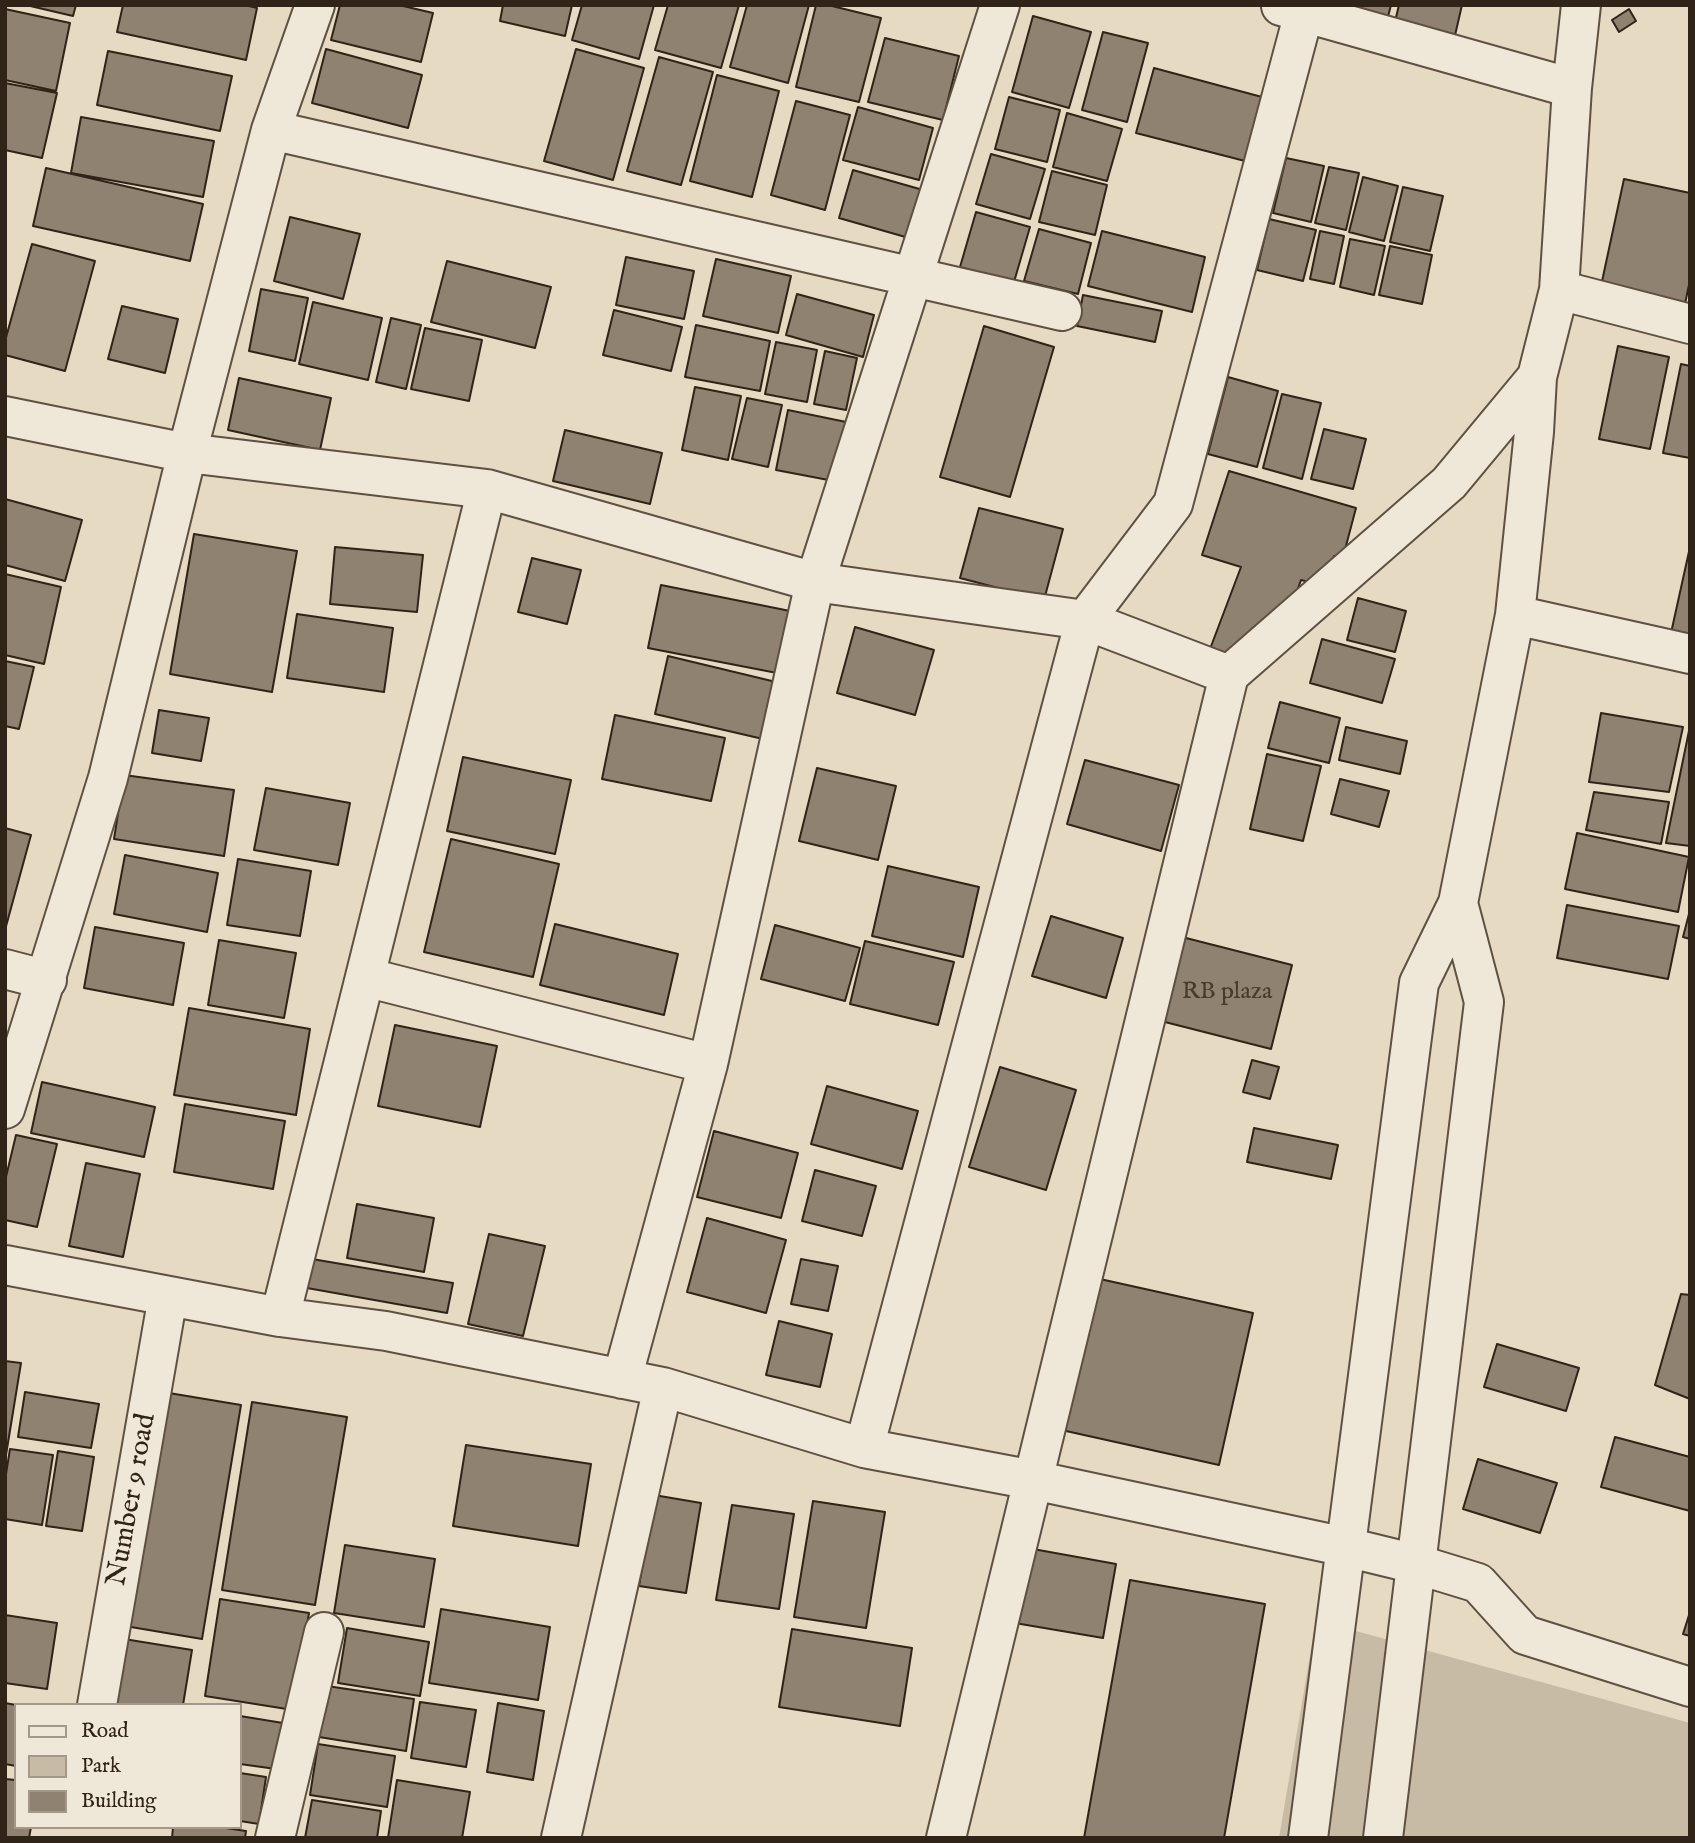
<!DOCTYPE html>
<html>
<head>
<meta charset="utf-8">
<style>
  body { margin:0 }
  #map { position:relative; width:1695px; height:1843px; overflow:hidden; background:#e6dac2; font-family:"IM FELL English",serif }
  canvas { display:block }
  .frame { position:absolute; inset:0; border:7px solid #302317; pointer-events:none }
  .legend { position:absolute; left:14px; top:1703px; width:228px; height:126px; box-sizing:border-box; background:#efe7d7; border:2px solid #a3998a; margin:0; padding:9px 12px; list-style:none; font-size:21px; color:#302317 }
  .legend li { display:flex; align-items:center; gap:14px; height:35px }
  .legend b { width:35px; border:2px solid #a3998a }
</style>
</head>
<body>
<div id="map">
<canvas width="1695" height="1843"></canvas>
<div class="frame"></div>
<ul class="legend">
<li><b style="height:9px;background:#efe7d7"></b>Road</li>
<li><b style="height:19px;background:#c7bba5"></b>Park</li>
<li><b style="height:19px;background:#8f8270"></b>Building</li>
</ul>
</div>
<script>
const ctx = document.querySelector('canvas').getContext('2d');
ctx.lineJoin = 'round';
function fillPath(path, color) {
  ctx.fillStyle = color;
  ctx.fill(path, 'evenodd');
}
function trace(path, color, width, dash) {
  ctx.strokeStyle = color;
  ctx.lineWidth = width;
  ctx.lineCap = dash ? 'butt' : 'round';
  ctx.setLineDash(dash || []);
  ctx.stroke(path);
}
function drawText(font, color, halo, rows, align = 'center') {
  ctx.font = font + ' "IM FELL English",serif';
  ctx.lineWidth = 5;
  ctx.setLineDash([]);
  ctx.textBaseline = 'middle';
  ctx.strokeStyle = halo;
  ctx.fillStyle = color;
  for (const [text, x, y, turn = 0] of rows) {
    ctx.save();
    ctx.translate(x, y);
    ctx.rotate((+turn || 0) * Math.PI / 180);
    ctx.textAlign = isNaN(turn) ? turn : align;
    if (halo) ctx.strokeText(text, 0, 0);
    ctx.fillText(text, 0, 0);
    ctx.restore();
  }
}
const green = new Path2D(`
  M 1316,1620 L 1690,1723 L 1690,1838 L 1279,1838 Z`);
const building = new Path2D(`
  M 26,5 L 76,5 L 73,16 Z
  M 123,5 L 245,5 L 257,8 L 246,60 L 117,32 Z
  M 340,5 L 399,5 L 433,13 L 421,62 L 331,40 Z
  M 503,5 L 572,5 L 565,36 L 500,21 Z
  M 582,5 L 654,5 L 639,59 L 572,40 Z
  M 668,5 L 739,5 L 721,68 L 655,50 Z
  M 747,5 L 809,5 L 788,83 L 730,67 Z
  M 816,5 L 828,5 L 881,18 L 859,102 L 796,87 Z
  M 1346,5 L 1391,5 L 1385,28 Z
  M 1399,5 L 1462,5 L 1453,44 L 1393,30 Z
  M 5,9 L 70,23 L 56,91 L 5,80 Z
  M 1629,9 L 1636,21 L 1619,32 L 1612,20 Z
  M 1033,16 L 1091,32 L 1069,108 L 1012,92 Z
  M 1103,32 L 1148,43 L 1127,122 L 1082,110 Z
  M 885,38 L 959,56 L 943,120 L 868,102 Z
  M 326,49 L 422,75 L 408,128 L 312,103 Z
  M 576,49 L 644,68 L 613,180 L 544,161 Z
  M 108,51 L 232,76 L 220,131 L 97,105 Z
  M 659,57 L 713,72 L 681,185 L 627,171 Z
  M 1154,68 L 1262,97 L 1245,161 L 1136,133 Z
  M 717,75 L 779,91 L 752,197 L 690,181 Z
  M 5,83 L 57,93 L 42,158 L 5,150 Z
  M 1009,97 L 1060,110 L 1047,162 L 995,149 Z
  M 796,101 L 850,115 L 825,210 L 771,195 Z
  M 858,107 L 933,128 L 919,180 L 843,160 Z
  M 1067,113 L 1122,129 L 1107,181 L 1053,167 Z
  M 81,117 L 214,141 L 203,197 L 71,173 Z
  M 991,154 L 1045,169 L 1030,219 L 976,204 Z
  M 1286,158 L 1324,166 L 1311,222 L 1273,213 Z
  M 1329,167 L 1359,173 L 1346,230 L 1315,223 Z
  M 46,168 L 203,204 L 190,261 L 33,226 Z
  M 853,170 L 923,190 L 909,238 L 839,218 Z
  M 1052,171 L 1107,185 L 1095,235 L 1039,222 Z
  M 1363,177 L 1398,186 L 1384,241 L 1349,232 Z
  M 1624,179 L 1690,193 L 1690,280 L 1685,304 L 1601,286 Z
  M 1403,187 L 1443,196 L 1430,251 L 1390,242 Z
  M 976,212 L 1030,227 L 1014,282 L 960,267 Z
  M 290,217 L 360,234 L 343,299 L 274,281 Z
  M 1269,219 L 1316,230 L 1303,281 L 1257,270 Z
  M 1039,229 L 1091,243 L 1078,294 L 1024,281 Z
  M 1102,231 L 1205,257 L 1192,312 L 1088,286 Z
  M 1320,231 L 1344,236 L 1334,284 L 1310,279 Z
  M 1350,239 L 1385,246 L 1374,295 L 1340,287 Z
  M 32,244 L 95,261 L 65,371 L 5,355 L 5,341 Z
  M 1390,246 L 1432,255 L 1422,304 L 1379,295 Z
  M 626,257 L 694,271 L 684,319 L 616,305 Z
  M 716,259 L 791,276 L 778,333 L 703,316 Z
  M 447,261 L 551,287 L 535,348 L 431,322 Z
  M 261,289 L 308,298 L 295,361 L 249,351 Z
  M 797,294 L 874,315 L 863,357 L 786,335 Z
  M 1083,295 L 1162,311 L 1155,342 L 1077,326 Z
  M 313,302 L 382,318 L 368,380 L 299,364 Z
  M 122,306 L 178,319 L 165,373 L 108,359 Z
  M 614,310 L 682,327 L 671,371 L 603,355 Z
  M 391,318 L 421,325 L 406,389 L 376,382 Z
  M 696,325 L 770,341 L 760,391 L 685,377 Z
  M 984,326 L 1054,347 L 1010,497 L 940,477 Z
  M 425,328 L 482,340 L 469,401 L 411,389 Z
  M 776,342 L 817,350 L 807,402 L 765,394 Z
  M 1618,346 L 1669,357 L 1650,449 L 1599,439 Z
  M 825,351 L 857,358 L 846,410 L 814,404 Z
  M 1681,364 L 1690,366 L 1690,458 L 1663,453 Z
  M 1228,377 L 1278,391 L 1257,467 L 1208,454 Z
  M 239,378 L 331,398 L 320,450 L 228,430 Z
  M 695,387 L 741,396 L 728,460 L 682,450 Z
  M 1282,394 L 1321,403 L 1302,479 L 1263,468 Z
  M 747,398 L 782,405 L 768,467 L 732,459 Z
  M 788,410 L 851,423 L 839,482 L 776,470 Z
  M 1324,429 L 1366,439 L 1353,489 L 1311,479 Z
  M 565,430 L 662,453 L 650,504 L 553,481 Z
  M 1229,471 L 1356,508 L 1342,561 L 1334,556 L 1325,586 L 1301,580 L 1291,609 L 1239,658 L 1210,649 L 1241,567 L 1202,555 Z
  M 5,499 L 82,520 L 65,581 L 5,565 Z
  M 979,508 L 1063,529 L 1044,600 L 960,578 Z
  M 194,534 L 297,551 L 272,692 L 170,674 Z
  M 335,547 L 423,555 L 417,612 L 330,604 Z
  M 1690,547 L 1690,637 L 1671,633 Z
  M 532,558 L 581,570 L 567,624 L 518,612 Z
  M 5,574 L 61,587 L 44,664 L 5,655 Z
  M 661,585 L 790,611 L 777,673 L 648,648 Z
  M 1358,598 L 1406,611 L 1395,652 L 1347,640 Z
  M 297,614 L 393,628 L 384,692 L 287,678 Z
  M 855,627 L 934,650 L 915,715 L 837,693 Z
  M 1322,639 L 1395,659 L 1382,703 L 1310,683 Z
  M 668,656 L 776,682 L 763,739 L 655,714 Z
  M 5,661 L 34,667 L 19,729 L 5,726 Z
  M 1280,702 L 1340,718 L 1329,763 L 1268,748 Z
  M 159,710 L 209,718 L 201,761 L 152,753 Z
  M 1601,713 L 1683,727 L 1669,792 L 1589,782 Z
  M 615,715 L 725,738 L 711,801 L 602,779 Z
  M 1690,726 L 1690,846 L 1666,843 Z
  M 1346,727 L 1407,741 L 1400,774 L 1339,760 Z
  M 1267,754 L 1321,766 L 1303,841 L 1250,829 Z
  M 463,757 L 571,780 L 555,854 L 447,831 Z
  M 1085,760 L 1179,785 L 1161,851 L 1067,824 Z
  M 817,768 L 896,786 L 878,860 L 799,841 Z
  M 124,775 L 234,790 L 224,856 L 114,839 Z
  M 1340,779 L 1389,791 L 1379,827 L 1331,814 Z
  M 266,788 L 350,803 L 338,865 L 254,850 Z
  M 1594,792 L 1669,802 L 1661,844 L 1586,830 Z
  M 5,828 L 31,835 L 5,930 Z
  M 1577,833 L 1689,857 L 1678,912 L 1565,889 Z
  M 451,839 L 559,864 L 533,977 L 424,952 Z
  M 125,855 L 218,873 L 207,932 L 114,914 Z
  M 238,859 L 311,871 L 300,936 L 227,925 Z
  M 888,866 L 979,887 L 963,957 L 872,936 Z
  M 1567,905 L 1679,926 L 1668,979 L 1557,958 Z
  M 1690,910 L 1690,939 L 1683,937 Z
  M 1051,916 L 1123,938 L 1106,998 L 1032,976 Z
  M 555,924 L 678,954 L 664,1015 L 540,985 Z
  M 775,925 L 860,948 L 845,1001 L 761,979 Z
  M 95,927 L 184,943 L 173,1005 L 84,988 Z
  M 1182,937 L 1292,965 L 1271,1049 L 1161,1021 Z
  M 219,940 L 296,953 L 284,1018 L 208,1005 Z
  M 865,941 L 954,962 L 938,1025 L 850,1004 Z
  M 189,1008 L 310,1029 L 296,1115 L 174,1095 Z
  M 395,1025 L 497,1046 L 480,1127 L 378,1106 Z
  M 1252,1060 L 1279,1067 L 1270,1099 L 1243,1092 Z
  M 1000,1067 L 1076,1090 L 1046,1190 L 969,1167 Z
  M 42,1082 L 155,1107 L 144,1157 L 31,1133 Z
  M 827,1086 L 918,1111 L 902,1169 L 811,1144 Z
  M 185,1104 L 285,1121 L 273,1189 L 174,1172 Z
  M 1254,1128 L 1338,1145 L 1331,1179 L 1247,1162 Z
  M 714,1131 L 798,1153 L 781,1218 L 697,1197 Z
  M 16,1135 L 57,1144 L 37,1227 L 5,1220 L 5,1181 Z
  M 86,1163 L 140,1174 L 123,1257 L 69,1246 Z
  M 815,1170 L 876,1186 L 862,1236 L 802,1221 Z
  M 357,1204 L 434,1218 L 424,1272 L 347,1258 Z
  M 707,1218 L 786,1240 L 766,1313 L 687,1292 Z
  M 489,1234 L 545,1246 L 523,1336 L 468,1324 Z
  M 312,1259 L 453,1283 L 447,1313 L 307,1288 Z
  M 801,1259 L 838,1266 L 828,1311 L 791,1304 Z
  M 1091,1277 L 1253,1313 L 1219,1465 L 1057,1429 Z
  M 1681,1294 L 1690,1295 L 1690,1399 L 1655,1385 Z
  M 779,1321 L 832,1334 L 820,1387 L 766,1375 Z
  M 1497,1344 L 1579,1368 L 1566,1411 L 1484,1387 Z
  M 5,1361 L 21,1363 L 6,1455 L 5,1455 Z
  M 25,1392 L 99,1404 L 91,1448 L 18,1437 Z
  M 163,1392 L 241,1405 L 202,1639 L 125,1626 Z
  M 252,1402 L 347,1417 L 315,1605 L 222,1590 Z
  M 1615,1437 L 1690,1457 L 1690,1511 L 1601,1487 Z
  M 466,1445 L 591,1464 L 578,1546 L 453,1526 Z
  M 10,1449 L 53,1455 L 42,1525 L 5,1519 L 5,1480 Z
  M 58,1451 L 94,1457 L 82,1531 L 46,1526 Z
  M 1478,1459 L 1557,1483 L 1540,1533 L 1463,1509 Z
  M 654,1495 L 701,1503 L 686,1593 L 639,1586 Z
  M 813,1501 L 885,1512 L 866,1628 L 794,1617 Z
  M 732,1505 L 794,1514 L 779,1609 L 716,1600 Z
  M 345,1545 L 435,1559 L 424,1627 L 334,1613 Z
  M 1022,1547 L 1116,1564 L 1103,1638 L 1009,1622 Z
  M 1130,1580 L 1265,1604 L 1224,1838 L 1084,1838 Z
  M 220,1599 L 309,1613 L 293,1710 L 205,1696 Z
  M 441,1609 L 550,1627 L 538,1700 L 429,1683 Z
  M 1690,1612 L 1690,1636 L 1683,1634 Z
  M 5,1615 L 57,1623 L 47,1689 L 5,1683 Z
  M 347,1628 L 429,1642 L 420,1696 L 338,1683 Z
  M 792,1629 L 912,1648 L 900,1726 L 779,1707 Z
  M 124,1639 L 192,1650 L 183,1705 L 114,1705 Z
  M 327,1686 L 414,1699 L 406,1751 L 319,1737 Z
  M 420,1702 L 476,1710 L 466,1767 L 411,1758 Z
  M 5,1703 L 16,1705 L 16,1766 L 5,1764 Z
  M 498,1703 L 544,1711 L 533,1780 L 487,1772 Z
  M 240,1716 L 283,1723 L 276,1769 L 240,1764 Z
  M 318,1744 L 395,1756 L 387,1807 L 310,1795 Z
  M 240,1773 L 266,1777 L 259,1824 L 240,1821 Z
  M 5,1779 L 16,1780 L 16,1827 L 31,1827 L 29,1838 L 5,1838 Z
  M 397,1780 L 470,1792 L 462,1838 L 388,1838 Z
  M 312,1800 L 381,1811 L 377,1838 L 305,1838 Z
  M 173,1827 L 219,1827 L 246,1831 L 245,1838 L 172,1838 Z`);
const minor = new Path2D(`
  M 1281,6 L 1572,88
  M 271,130 L 1062,311
  M 1559,290 L 1690,324
  M 5,416 L 187,453 L 487,489 L 815,582 L 1085,620 L 1229,675
  M 1515,615 L 1690,654
  M 5,969 L 47,980
  M 365,977 L 708,1064
  M 5,1109 L 108,778 L 187,453 L 271,130 L 315,5
  M 5,1265 L 280,1317 L 386,1331 L 663,1387 L 864,1448 L 1033,1480 L 1346,1547 L 1416,1564 L 1478,1583 L 1525,1635 L 1690,1687
  M 280,1317 L 487,489
  M 622,1379 L 708,1064 L 815,582 L 1000,5
  M 864,1448 L 1085,620 L 1173,504 L 1306,5
  M 97,1705 L 168,1296
  M 275,1838 L 324,1632
  M 561,1838 L 663,1387
  M 946,1838 L 1229,675 L 1449,483 L 1537,377
  M 1308,1838 L 1419,983 L 1458,903 L 1515,615 L 1534,432 L 1537,377 L 1559,290 L 1572,88 L 1581,5
  M 1383,1838 L 1484,1002 L 1458,903`);
const numberNames = [
  ["RB plaza",1227,993]
];
const streetNames = [
  ["Number 9 road",133,1500,-80]
];
fillPath(green, '#c7bba5');
fillPath(building, '#8f8270');
trace(building, '#302317', 2);
trace(minor, '#5e5142', 42);
trace(minor, '#efe7d7', 38);
drawText('24px', '#483b2d', null, numberNames);
drawText('28px', '#302317', '#efe7d7', streetNames);
</script>
</body>
</html>
